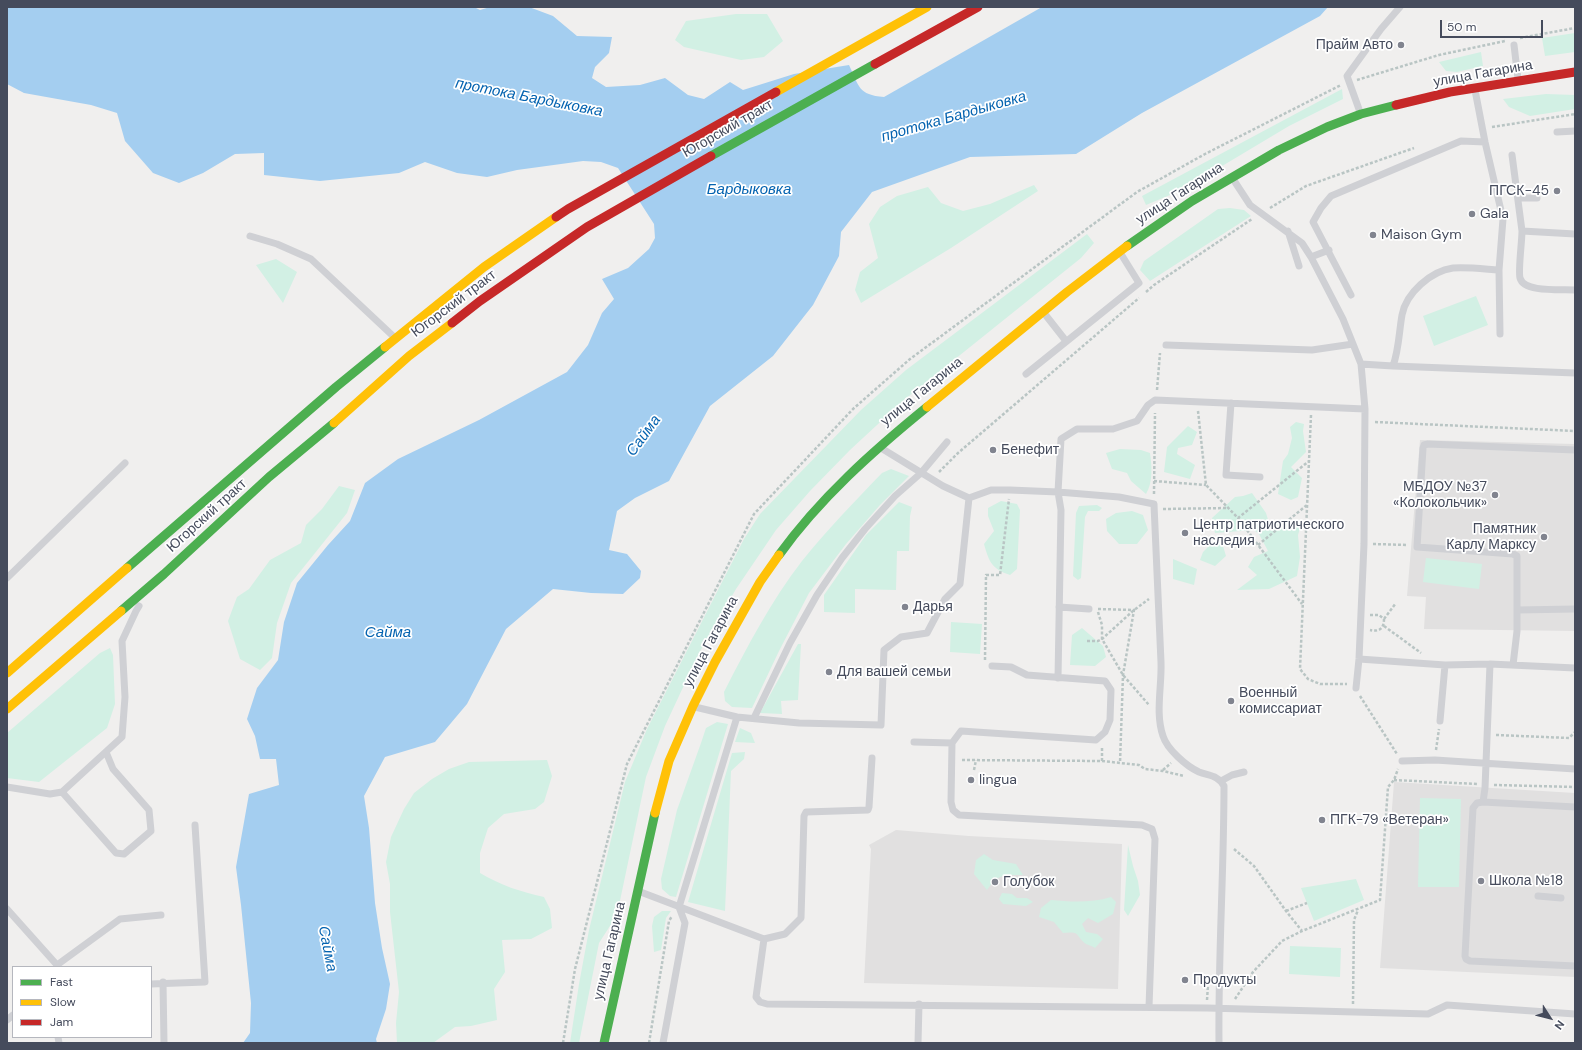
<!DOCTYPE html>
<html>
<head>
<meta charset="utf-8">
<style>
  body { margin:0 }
  #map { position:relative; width:1582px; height:1050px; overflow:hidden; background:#f0efee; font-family:"DM Sans",sans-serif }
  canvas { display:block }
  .frame { position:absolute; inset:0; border:8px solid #454b5c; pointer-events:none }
  .legend { position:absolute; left:12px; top:966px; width:140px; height:72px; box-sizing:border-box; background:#fff; border:1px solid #b5b7be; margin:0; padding:5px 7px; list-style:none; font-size:12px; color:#454b5c }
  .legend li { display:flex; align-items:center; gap:8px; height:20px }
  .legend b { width:20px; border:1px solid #b5b7be }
  .north { position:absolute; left:1530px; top:998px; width:40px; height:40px; -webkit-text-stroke:3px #fff; paint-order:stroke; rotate:126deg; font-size:11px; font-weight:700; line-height:16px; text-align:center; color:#454b5c }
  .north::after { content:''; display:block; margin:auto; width:14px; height:18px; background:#454b5c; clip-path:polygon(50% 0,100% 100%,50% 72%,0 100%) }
  .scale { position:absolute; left:1440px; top:20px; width:103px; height:18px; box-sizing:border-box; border:2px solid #454b5c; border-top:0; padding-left:5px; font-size:12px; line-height:14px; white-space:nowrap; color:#454b5c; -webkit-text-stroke:3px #fff; paint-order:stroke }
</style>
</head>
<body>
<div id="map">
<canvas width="1582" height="1050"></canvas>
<div class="frame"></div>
<ul class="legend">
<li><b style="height:5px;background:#4caf50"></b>Fast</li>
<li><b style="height:5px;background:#ffc107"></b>Slow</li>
<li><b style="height:5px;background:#c62828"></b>Jam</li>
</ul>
<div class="north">N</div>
<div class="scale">50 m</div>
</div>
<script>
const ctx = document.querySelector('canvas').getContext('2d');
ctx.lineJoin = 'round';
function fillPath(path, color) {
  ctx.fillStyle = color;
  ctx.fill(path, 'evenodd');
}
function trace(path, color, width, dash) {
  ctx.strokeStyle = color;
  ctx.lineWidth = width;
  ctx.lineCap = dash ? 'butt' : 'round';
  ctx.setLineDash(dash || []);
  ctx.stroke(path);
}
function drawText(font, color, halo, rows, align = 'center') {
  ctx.font = font + ' "DM Sans",sans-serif';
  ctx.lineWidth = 3.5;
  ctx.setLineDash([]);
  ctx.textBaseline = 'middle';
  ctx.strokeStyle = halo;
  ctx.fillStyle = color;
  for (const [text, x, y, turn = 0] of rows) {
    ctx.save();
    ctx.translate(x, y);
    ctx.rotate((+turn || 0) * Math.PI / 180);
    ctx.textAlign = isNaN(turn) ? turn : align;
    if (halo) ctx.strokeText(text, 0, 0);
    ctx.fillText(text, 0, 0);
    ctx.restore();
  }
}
const education = new Path2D(`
  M 1420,440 L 1575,444 L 1575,631 L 1424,629 L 1426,597 L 1407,596 Z
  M 1394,782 L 1575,793 L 1575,977 L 1380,968 Z
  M 896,830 L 969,836 L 1122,844 L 1118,989 L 864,983 L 871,849 L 869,845 Z`);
const green = new Path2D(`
  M 736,14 L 767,14 L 783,41 L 764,57 L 741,60 L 684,47 L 675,40 L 686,21 Z
  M 1575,33 L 1575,52 L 1545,56 L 1542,38 Z
  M 1481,52 L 1483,66 L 1457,72 L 1446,71 L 1439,62 Z
  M 1342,89 L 1343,99 L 1289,126 L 1182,190 L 1146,205 L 1142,196 Z
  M 1546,94 L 1575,95 L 1575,109 L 1530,116 L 1509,107 L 1503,99 Z
  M 1034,185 L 1038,191 L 951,248 L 861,303 L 855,290 L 860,272 L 878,258 L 869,224 L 880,207 L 897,196 L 928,187 L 941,203 L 963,211 L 990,204 Z
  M 1230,208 L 1244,210 L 1251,216 L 1150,281 L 1140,270 L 1144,261 L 1218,209 Z
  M 1087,234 L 1094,243 L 1081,258 L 904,400 L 850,450 L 810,491 L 776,530 L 736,589 L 699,653 L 665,726 L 646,777 L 617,915 L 599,943 L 579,1043 L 570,1043 L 579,984 L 589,930 L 625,782 L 647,729 L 744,539 L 760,514 L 861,410 L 906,370 Z
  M 276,259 L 297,272 L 283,303 L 256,265 Z
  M 1476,296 L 1488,325 L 1434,346 L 1423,316 Z
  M 1296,422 L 1304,424 L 1303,431 L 1306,452 L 1291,467 L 1302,478 L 1298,497 L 1291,500 L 1278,494 L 1283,461 L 1288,454 L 1292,438 L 1290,427 Z
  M 1188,426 L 1197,432 L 1192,445 L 1178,448 L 1177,454 L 1195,465 L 1190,479 L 1164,472 L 1167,447 Z
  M 1120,449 L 1141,450 L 1150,453 C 1152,466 1153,483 1146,494 L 1131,481 L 1127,473 L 1112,469 L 1106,453 Z
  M 891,469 L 909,476 L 880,505 L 846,544 L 809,593 L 779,651 L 752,708 L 732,707 L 725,701 L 724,692 C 747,647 771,601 802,561 C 827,530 854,502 882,473 Z
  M 339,486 L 355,490 L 347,513 L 291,583 L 277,623 L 272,658 L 260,670 L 240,659 L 228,621 L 237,597 L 249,589 L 270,560 L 301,543 L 306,525 L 322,509 Z
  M 1252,493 L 1266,513 L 1269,523 L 1301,525 L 1298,535 L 1300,557 L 1297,576 L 1269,589 L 1237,590 L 1257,575 L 1248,567 L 1254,557 L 1268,551 L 1259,534 L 1254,530 L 1215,533 L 1212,518 L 1235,497 L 1243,496 Z
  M 1001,501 L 1017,504 L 1020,510 L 1017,569 L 1010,575 C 992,569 989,562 984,544 L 994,531 L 988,516 L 988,508 Z
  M 899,502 L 912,507 L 910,516 L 909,551 L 897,551 L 896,590 L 855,589 L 855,613 L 824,612 L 824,595 L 866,535 Z
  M 1097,505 L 1102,508 L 1099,511 L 1088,511 L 1085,517 L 1081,578 L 1078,580 L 1073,576 L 1076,513 L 1079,506 Z
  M 1132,511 L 1143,515 L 1148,530 L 1137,544 L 1119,544 L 1107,531 L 1106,519 L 1116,513 Z
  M 1214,541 L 1223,546 L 1226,556 L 1215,566 L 1200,560 L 1203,552 Z
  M 1426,558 L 1482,564 L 1479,589 L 1423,582 Z
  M 1173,559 L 1197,569 L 1194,585 L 1173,579 Z
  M 951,622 L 982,624 L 980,654 L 950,652 Z
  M 1082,628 L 1103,646 L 1106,657 L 1095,666 L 1070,665 L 1072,635 Z
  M 798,644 L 801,644 L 798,700 L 781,701 L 782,714 L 760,713 Z
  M 110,648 L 113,655 L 115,704 L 107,728 L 39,782 L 7,778 L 7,733 L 100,653 Z
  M 717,722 L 728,724 L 676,897 L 670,896 L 662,889 L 661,879 L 677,810 L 701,743 L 706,728 Z
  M 740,728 L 751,733 L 755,743 L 735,742 Z
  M 745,752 L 744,759 L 731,771 L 725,911 L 688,902 L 732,753 Z
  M 547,760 L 552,776 L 544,802 L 535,809 L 504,814 L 488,828 L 480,853 L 480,873 C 500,885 521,892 544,897 L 550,909 L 552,928 L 531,939 L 502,940 L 505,972 L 494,989 L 497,1020 L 471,1026 L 455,1027 L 433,1043 L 397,1043 L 396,1023 L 399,992 L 390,912 L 390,884 L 386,862 L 391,837 L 404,809 L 414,793 L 432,779 L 449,769 L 469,762 Z
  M 1420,798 L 1461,799 L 1459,887 L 1418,887 Z
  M 1128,845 L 1133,866 L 1138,881 L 1140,895 L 1128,916 L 1124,910 Z
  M 984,854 L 993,860 L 1016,864 L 1023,875 C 1005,875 998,873 987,890 L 974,874 L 976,860 Z
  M 1356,879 L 1364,900 L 1314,921 L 1301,888 Z
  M 1002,893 L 1012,894 L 1017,898 L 1027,898 L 1033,902 L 1026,906 L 1003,904 L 999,899 Z
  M 1111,897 L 1116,902 L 1113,914 L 1098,923 L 1088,918 L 1082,924 L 1086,932 L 1097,934 L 1103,939 L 1095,948 C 1093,946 1088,945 1086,944 C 1074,935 1082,931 1063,933 L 1054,922 L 1039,917 L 1041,908 L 1051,900 C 1071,902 1092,903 1111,897 Z
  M 662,911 L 671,911 L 666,918 L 661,950 L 654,952 L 652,926 L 654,917 Z
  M 1290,946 L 1341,948 L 1340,977 L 1289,974 Z`);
const water = new Path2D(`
  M 7,7 L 474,7 L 480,10 L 490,7 L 529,7 L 553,16 L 577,36 L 612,37 L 609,53 L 595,67 L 592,78 L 606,87 L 640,85 L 665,78 L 688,95 L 704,99 L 730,82 L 743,90 L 794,74 L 849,65 C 859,86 858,95 884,97 L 1042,7 L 1328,7 L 1320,16 L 1142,113 L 1076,154 L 970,157 L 872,192 L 841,232 L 839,256 L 813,305 L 773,356 L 710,406 L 669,481 L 635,498 L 617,511 L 609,550 L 627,554 L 641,571 L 640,578 L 623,594 L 591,593 L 553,589 L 506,629 L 467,704 L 435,742 L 385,757 L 364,796 L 369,828 L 375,903 L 382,948 L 390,984 L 386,1009 L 376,1039 L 377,1043 L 243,1043 L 250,1033 L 251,1003 L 241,905 L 236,867 L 249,794 L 279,785 L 276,759 L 260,759 L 255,736 L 247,719 L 257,688 L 278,660 L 284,622 L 297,583 L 328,545 L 350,521 L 365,483 L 398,459 L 479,420 L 567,372 L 588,345 L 602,313 L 614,299 L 602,279 L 628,268 L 649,249 L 655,238 L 654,224 L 618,168 L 601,162 L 583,161 L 517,170 L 487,177 L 457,173 L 425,162 L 399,173 L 320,181 L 264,175 L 264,153 L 235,154 L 203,173 L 179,183 L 153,173 L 125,141 L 117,113 L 91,105 L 24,93 L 7,84 Z`);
const path = new Path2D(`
  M 1520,38 L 1575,28
  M 1357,80 L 1439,55 L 1505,41
  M 1492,127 L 1575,114
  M 1270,208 L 1306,186 L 1414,148
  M 1146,292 L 1154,285 L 1252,219
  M 1157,390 L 1160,353
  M 1198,411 L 1206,485 L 1238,518 L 1309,461
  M 1311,415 L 1300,669 L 1308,679 L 1320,684 L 1347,684
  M 1375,422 L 1575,431
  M 939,472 L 958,453 L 1139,298
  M 1154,481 L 1206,485
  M 1154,494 L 1155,413
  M 1163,509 L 1228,508
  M 1238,518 L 1302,604
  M 1373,544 L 1408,545
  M 1258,545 L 1307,505
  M 1098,609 L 1134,610 L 1123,675 L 1120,763
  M 1098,612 L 1102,625 L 1102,639 L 1123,675 L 1149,705
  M 1370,615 L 1379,615 L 1384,619 C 1384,629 1379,632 1370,630
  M 1384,619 L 1396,603
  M 1384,626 L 1421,653
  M 1087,641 L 1098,641 L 1102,639 L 1134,610 L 1149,599
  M 985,660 L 986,575 L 1000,575 L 1009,499
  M 1360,696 L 1397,754
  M 1496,735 L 1569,738 L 1575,732
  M 1436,750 L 1439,729
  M 962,760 L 1102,761 L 1139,765 L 1145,769 L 1163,771 L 1184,776
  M 1102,761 L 1102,747
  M 974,770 L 976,760
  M 1163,770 L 1171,763
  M 1394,780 L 1477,784
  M 1494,785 L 1575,787
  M 1234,849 L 1254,866 L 1286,911 L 1302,931
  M 1286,911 L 1307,903
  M 1235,999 L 1253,972 L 1282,941 L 1302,931 L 1380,900 L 1388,787 L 1394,780 L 1398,769
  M 1207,1000 L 1208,985
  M 1353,1004 L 1354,920 L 1358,910
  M 563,1043 L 575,969 L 627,764 L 754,514 L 853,409 L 910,359 L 1137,192 L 1205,154 L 1341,85
  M 649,1043 L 669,921 L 672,916`);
const lane = new Path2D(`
  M 1514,45 L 1518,79
  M 1475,90 L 1485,142 L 1503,219 L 1499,270 L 1500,334
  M 1360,112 L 1347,76 L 1381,29 L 1400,7
  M 1557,132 L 1575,131
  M 1512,155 L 1522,231
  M 1233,179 L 1250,205 L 1302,243 L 1311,257 L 1343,319 L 1361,364 L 1365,409
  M 1518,198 L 1537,198
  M 1288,231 L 1299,266
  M 1575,234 L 1522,231 C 1522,241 1518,271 1520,278 C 1524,293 1562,289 1575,290
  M 250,236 L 277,244 L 311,259 L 393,336
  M 1311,257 L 1329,250
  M 1351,295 L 1313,222 L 1321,208 L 1331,196 L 1461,141 L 1485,142
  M 1044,313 L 1066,341
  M 1166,345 L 1312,350 L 1353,344
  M 1361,364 L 1393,366 L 1575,373
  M 1393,366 C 1399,349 1399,332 1402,315 C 1406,293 1431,271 1453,268 C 1468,267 1484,269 1499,270
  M 1026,374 L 1139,283 L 1121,254
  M 1231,403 L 1226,475 L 1260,477
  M 881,448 L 943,486 L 969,498 L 991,490 L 1010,490 L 1058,492 L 1119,497 L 1154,504 C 1156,557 1159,610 1161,662 C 1162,686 1155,713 1163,736 C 1167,749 1186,766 1199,772 C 1209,776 1218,775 1224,786 C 1224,872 1218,957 1219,1043
  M 7,578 L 125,463
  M 1059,607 L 1089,609
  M 1517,610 L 1575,609
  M 1359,659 L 1445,665 L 1490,664 L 1575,668
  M 1513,665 L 1517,631 L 1517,556 L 1513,554 L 1417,547 L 1423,448 L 1424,445 L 1428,444 L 1575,450
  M 1058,678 L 1061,510 L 1058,492 L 1061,439 L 1077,429 L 1113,429 L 1137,421 L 1148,405 L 1155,400 L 1365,409 L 1364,544 L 1359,659 L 1356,688
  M 695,707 L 737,717 L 799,723 L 881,725 L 884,650 L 901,637 L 927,633 L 945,599 L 960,584 L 969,498
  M 754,718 L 790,643 L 817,595 L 842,558 L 865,529 L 895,496 L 921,473 L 947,442
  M 1440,721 L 1445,665
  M 914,742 L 952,743 L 961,731 L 1096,740 L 1105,732 L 1110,720 L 1111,690 L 1105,681 L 1027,675 L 1011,667 L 992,666
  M 952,743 L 951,802 L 953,810 L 959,815 L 1142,825 L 1152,829 L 1155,839 L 1149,1007
  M 1402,761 L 1435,760 L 1575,769
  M 1221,781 L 1232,775 L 1244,772
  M 7,787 L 50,794 L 62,792 L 122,737 L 125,697 L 122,641 L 136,611 L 139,606
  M 62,792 L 116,853 L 124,854 L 151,831 L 149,810 L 113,769 L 106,752
  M 1483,802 L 1485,788 L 1490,664
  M 1575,807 L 1483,802 L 1477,803 L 1473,808 L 1465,956 L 1466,959 L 1470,961 L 1575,966
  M 638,891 L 764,939 L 785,934 L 801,918 L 804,816 L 806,812 L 868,810 L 869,807 L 872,758
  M 1538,896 L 1561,898
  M 7,909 L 57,965 L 120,919 L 161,915
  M 764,939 L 756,997 L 760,1002 L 767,1004 L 1207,1008 L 1428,1014 L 1447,1005 L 1575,1014
  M 163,982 L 164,1043
  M 151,984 L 205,982 L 195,825
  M 7,1020 L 13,1015
  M 58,1037 L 59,1043
  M 663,1043 L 685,923 L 679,907 L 737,717
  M 918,1043 L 919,1004`);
const fast = new Path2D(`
  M 711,156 L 875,64
  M 1127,246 L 1192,201 L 1279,150 L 1327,127 L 1361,114 L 1396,105
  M 779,555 C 820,498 873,451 927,407
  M 127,568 L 336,387 L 385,347
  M 121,611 L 164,574 L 269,477 L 334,423
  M 604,1043 L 655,813`);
const slow = new Path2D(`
  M 776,92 L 927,7
  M 385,347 L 484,267 L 556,217
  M 927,407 L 1067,292 L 1127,246
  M 334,423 L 409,356 L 452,323
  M 7,673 L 127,568
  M 7,709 L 121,611
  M 655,813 L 669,761 L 693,706 L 715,662 L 760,582 L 779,555`);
const jam = new Path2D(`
  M 875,64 L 978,7
  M 1396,105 L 1450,92 L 1575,72
  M 556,217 L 568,209 L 776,92
  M 452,323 L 480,301 L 587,227 L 711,156`);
const markers = [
  [1401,45,4,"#81848f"],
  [1557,191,4,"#81848f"],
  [1472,214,4,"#81848f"],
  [1373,235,4,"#81848f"],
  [993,450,4,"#81848f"],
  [1495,495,4,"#81848f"],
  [1185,533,4,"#81848f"],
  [1544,537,4,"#81848f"],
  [905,607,4,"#81848f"],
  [829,672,4,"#81848f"],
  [1231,701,4,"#81848f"],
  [971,780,4,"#81848f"],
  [1322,820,4,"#81848f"],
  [1481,881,4,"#81848f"],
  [995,882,4,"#81848f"],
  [1185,980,4,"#81848f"]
];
const poiNames = [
  ["Прайм Авто",1393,45,"right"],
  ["ПГСК-45",1549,191,"right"],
  ["Gala",1480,214],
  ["Maison Gym",1381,235],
  ["Бенефит",1001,450],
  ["МБДОУ №37",1487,487,"right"],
  ["«Колокольчик»",1487,503,"right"],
  ["Центр патриотического",1193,525],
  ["наследия",1193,541],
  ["Памятник",1536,529,"right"],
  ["Карлу Марксу",1536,545,"right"],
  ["Дарья",913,607],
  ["Для вашей семьи",837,672],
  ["Военный",1239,693],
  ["комиссариат",1239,709],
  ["lingua",979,780],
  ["ПГК-79 «Ветеран»",1330,820],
  ["Школа №18",1489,881],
  ["Голубок",1003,882],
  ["Продукты",1193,980]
];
const streetNames = [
  ["улица Гагарина",1483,74,-10],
  ["Югорский тракт",728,129,-30],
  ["улица Гагарина",1180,194,-33],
  ["Югорский тракт",454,304,-37],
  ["улица Гагарина",922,392,-39],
  ["Югорский тракт",207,516,-42],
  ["улица Гагарина",711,642,-62],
  ["улица Гагарина",610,951,-77]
];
const waterNames = [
  ["протока Бардыковка",529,98,11],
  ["протока Бардыковка",954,117,-16],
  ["Бардыковка",749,190],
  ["Сайма",644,436,-54],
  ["Сайма",388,633],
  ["Сайма",327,949,79]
];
fillPath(education, '#e1e0e0');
fillPath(green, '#d2f0e4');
fillPath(water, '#a4cef0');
trace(path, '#b9c5c4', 2.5, [3, 2]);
trace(lane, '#cfd0d4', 7);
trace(fast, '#4caf50', 9);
trace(slow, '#ffc107', 9);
trace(jam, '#c62828', 9);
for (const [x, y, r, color] of markers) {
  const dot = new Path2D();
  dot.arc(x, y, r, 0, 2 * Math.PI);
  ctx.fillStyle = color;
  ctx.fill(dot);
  trace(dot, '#fff', 1.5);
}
drawText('14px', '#454b5c', '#fff', poiNames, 'left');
drawText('14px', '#454b5c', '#fff', streetNames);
drawText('italic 15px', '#0463b0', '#fff', waterNames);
</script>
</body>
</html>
